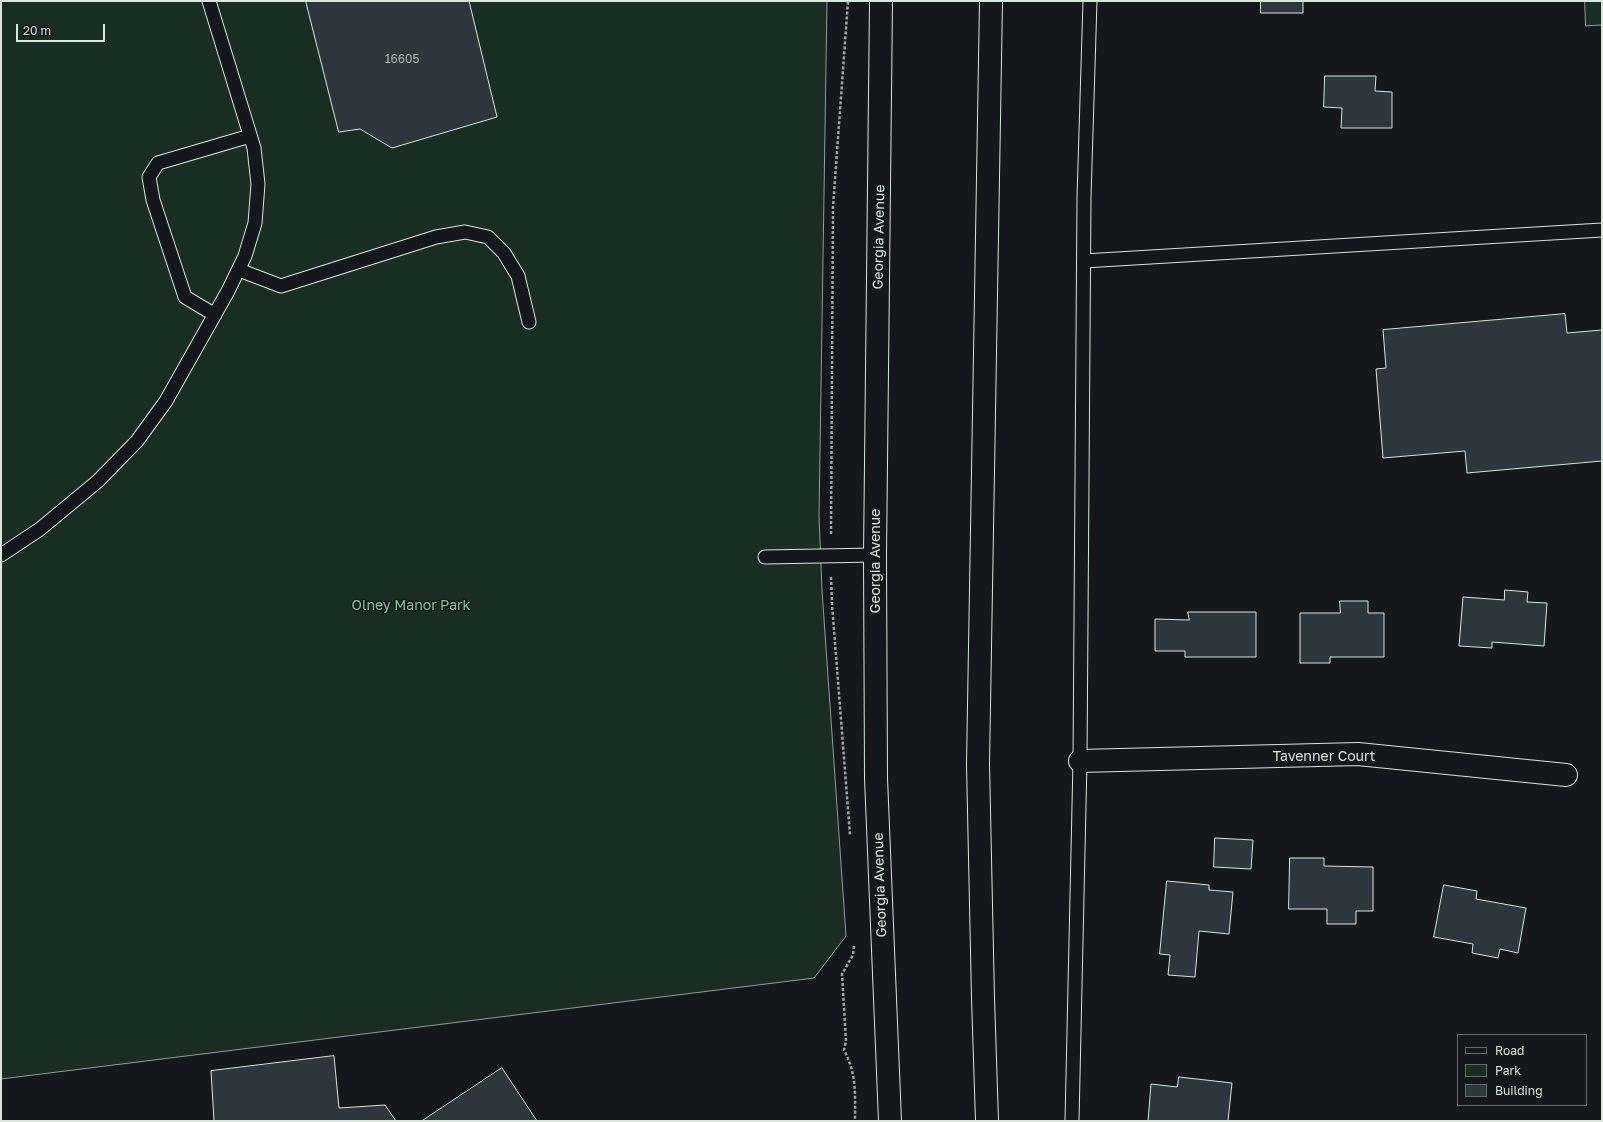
<!DOCTYPE html>
<html>
<head>
<meta charset="utf-8">
<style>
  body { margin:0 }
  #map { position:relative; width:1603px; height:1122px; overflow:hidden; background:#14181c; font-family:"Golos Text",sans-serif }
  canvas { display:block }
  .frame { position:absolute; inset:0; border:2px solid #d8e6dc; pointer-events:none }
  .legend { position:absolute; left:1457px; top:1034px; width:130px; height:72px; box-sizing:border-box; background:#14181c; border:1px solid #626a69; margin:0; padding:5px 7px; list-style:none; font-size:12px; color:#d8e6dc }
  .legend li { display:flex; align-items:center; gap:8px; height:20px }
  .legend b { width:20px; border:1px solid #626a69 }
  .scale { position:absolute; left:16px; top:24px; width:89px; height:18px; box-sizing:border-box; border:2px solid #d8e6dc; border-top:0; padding-left:5px; font-size:12px; line-height:14px; white-space:nowrap; color:#d8e6dc; -webkit-text-stroke:3px #14181c; paint-order:stroke }
</style>
</head>
<body>
<div id="map">
<canvas width="1603" height="1122"></canvas>
<div class="frame"></div>
<ul class="legend">
<li><b style="height:5px;background:#14181c"></b>Road</li>
<li><b style="height:11px;background:#1a2d24"></b>Park</li>
<li><b style="height:11px;background:#2c363c"></b>Building</li>
</ul>
<div class="scale">20 m</div>
</div>
<script>
const ctx = document.querySelector('canvas').getContext('2d');
ctx.lineJoin = 'round';
function fillPath(path, color) {
  ctx.fillStyle = color;
  ctx.fill(path, 'evenodd');
}
function trace(path, color, width, dash) {
  ctx.strokeStyle = color;
  ctx.lineWidth = width;
  ctx.lineCap = dash ? 'butt' : 'round';
  ctx.setLineDash(dash || []);
  ctx.stroke(path);
}
function drawText(font, color, halo, rows, align = 'center') {
  ctx.font = font + ' "Golos Text",sans-serif';
  ctx.lineWidth = 3;
  ctx.setLineDash([]);
  ctx.textBaseline = 'middle';
  ctx.strokeStyle = halo;
  ctx.fillStyle = color;
  for (const [text, x, y, turn = 0] of rows) {
    ctx.save();
    ctx.translate(x, y);
    ctx.rotate((+turn || 0) * Math.PI / 180);
    ctx.textAlign = isNaN(turn) ? turn : align;
    if (halo) ctx.strokeText(text, 0, 0);
    ctx.fillText(text, 0, 0);
    ctx.restore();
  }
}
const green = new Path2D(`
  M 1,1 L 827,1 L 819,516 L 822,590 L 846,936 L 814,978 L 1,1079 Z
  M 1585,1 L 1602,1 L 1602,25 L 1586,26 Z`);
const building = new Path2D(`
  M 306,1 L 469,1 L 497,117 L 392,148 L 360,129 L 339,132 Z
  M 1261,1 L 1303,1 L 1303,13 L 1261,13 Z
  M 1325,76 L 1376,76 L 1375,91 L 1392,92 L 1392,128 L 1341,128 L 1342,108 L 1324,107 Z
  M 1565,314 L 1567,333 L 1602,330 L 1602,461 L 1467,473 L 1465,451 L 1383,458 L 1376,369 L 1386,368 L 1383,330 Z
  M 1505,590 L 1528,592 L 1527,602 L 1547,603 L 1544,646 L 1492,642 L 1492,648 L 1459,646 L 1463,597 L 1504,600 Z
  M 1340,601 L 1368,601 L 1368,613 L 1384,613 L 1384,657 L 1330,657 L 1330,663 L 1300,663 L 1300,613 L 1340,613 Z
  M 1188,612 L 1256,612 L 1256,657 L 1185,657 L 1185,651 L 1155,651 L 1155,619 L 1189,620 Z
  M 1215,838 L 1253,840 L 1251,869 L 1214,867 Z
  M 1290,858 L 1324,858 L 1324,866 L 1373,867 L 1373,911 L 1356,911 L 1356,924 L 1327,924 L 1327,909 L 1289,909 Z
  M 1167,881 L 1209,885 L 1209,890 L 1233,892 L 1229,934 L 1199,931 L 1195,977 L 1168,975 L 1170,955 L 1160,954 Z
  M 1444,885 L 1477,891 L 1476,899 L 1526,908 L 1518,953 L 1500,949 L 1498,958 L 1472,953 L 1473,944 L 1434,937 Z
  M 334,1056 L 339,1108 L 385,1105 L 396,1121 L 214,1121 L 211,1071 Z
  M 502,1068 L 537,1121 L 422,1121 Z
  M 1179,1077 L 1232,1083 L 1228,1121 L 1148,1121 L 1151,1084 L 1177,1087 Z`);
const path = new Path2D(`
  M 831,534 L 833,207 L 848,1
  M 831,577 L 832,604 L 850,835
  M 854,946 L 853,955 L 842,974 L 846,1041 L 844,1050 C 857,1075 855,1094 855,1121`);
const lane = new Path2D(`
  M 1084,261 L 1602,230
  M 239,270 L 281,286 L 436,237 L 465,232 L 488,237 L 504,253 L 518,276 L 529,322
  M 215,315 L 185,297 L 153,200 L 149,177 L 158,163 L 250,136
  M 1,555 L 40,529 L 98,481 L 137,441 L 166,401 L 228,291 L 245,256 L 255,223 L 258,184 L 254,148 L 209,1
  M 765,557 L 875,555
  M 1072,1121 L 1080,761 L 1084,197 L 1090,1`);
const street = new Path2D(`
  M 1080,761 L 1358,754 L 1566,775`);
const primary = new Path2D(`
  M 881,1 L 875,555 L 876,778 L 890,1121
  M 987,1121 L 983,998 L 978,764 L 991,1`);
const numberNames = [
  ["16605",402,59]
];
const streetNames = [
  ["Georgia Avenue",879,237,-89],
  ["Georgia Avenue",876,561,-90],
  ["Tavenner Court",1324,757],
  ["Georgia Avenue",880,885,-92]
];
const parkNames = [
  ["Olney Manor Park",411,606]
];
fillPath(green, '#1a2d24');
trace(green, '#939e99', 1);
fillPath(building, '#2c363c');
trace(building, '#d8e6dc', 1);
trace(lane, '#d8e6dc', 15);
trace(street, '#d8e6dc', 24);
trace(primary, '#d8e6dc', 24);
trace(path, '#9da8a2', 2.5, [3, 2]);
trace(lane, '#14181c', 13);
trace(street, '#14181c', 22);
trace(primary, '#14181c', 22);
drawText('12px', '#adbab4', null, numberNames);
drawText('14px', '#d8e6dc', '#14181c', streetNames);
drawText('14px', '#8ac095', '#14181c', parkNames);
</script>
</body>
</html>
